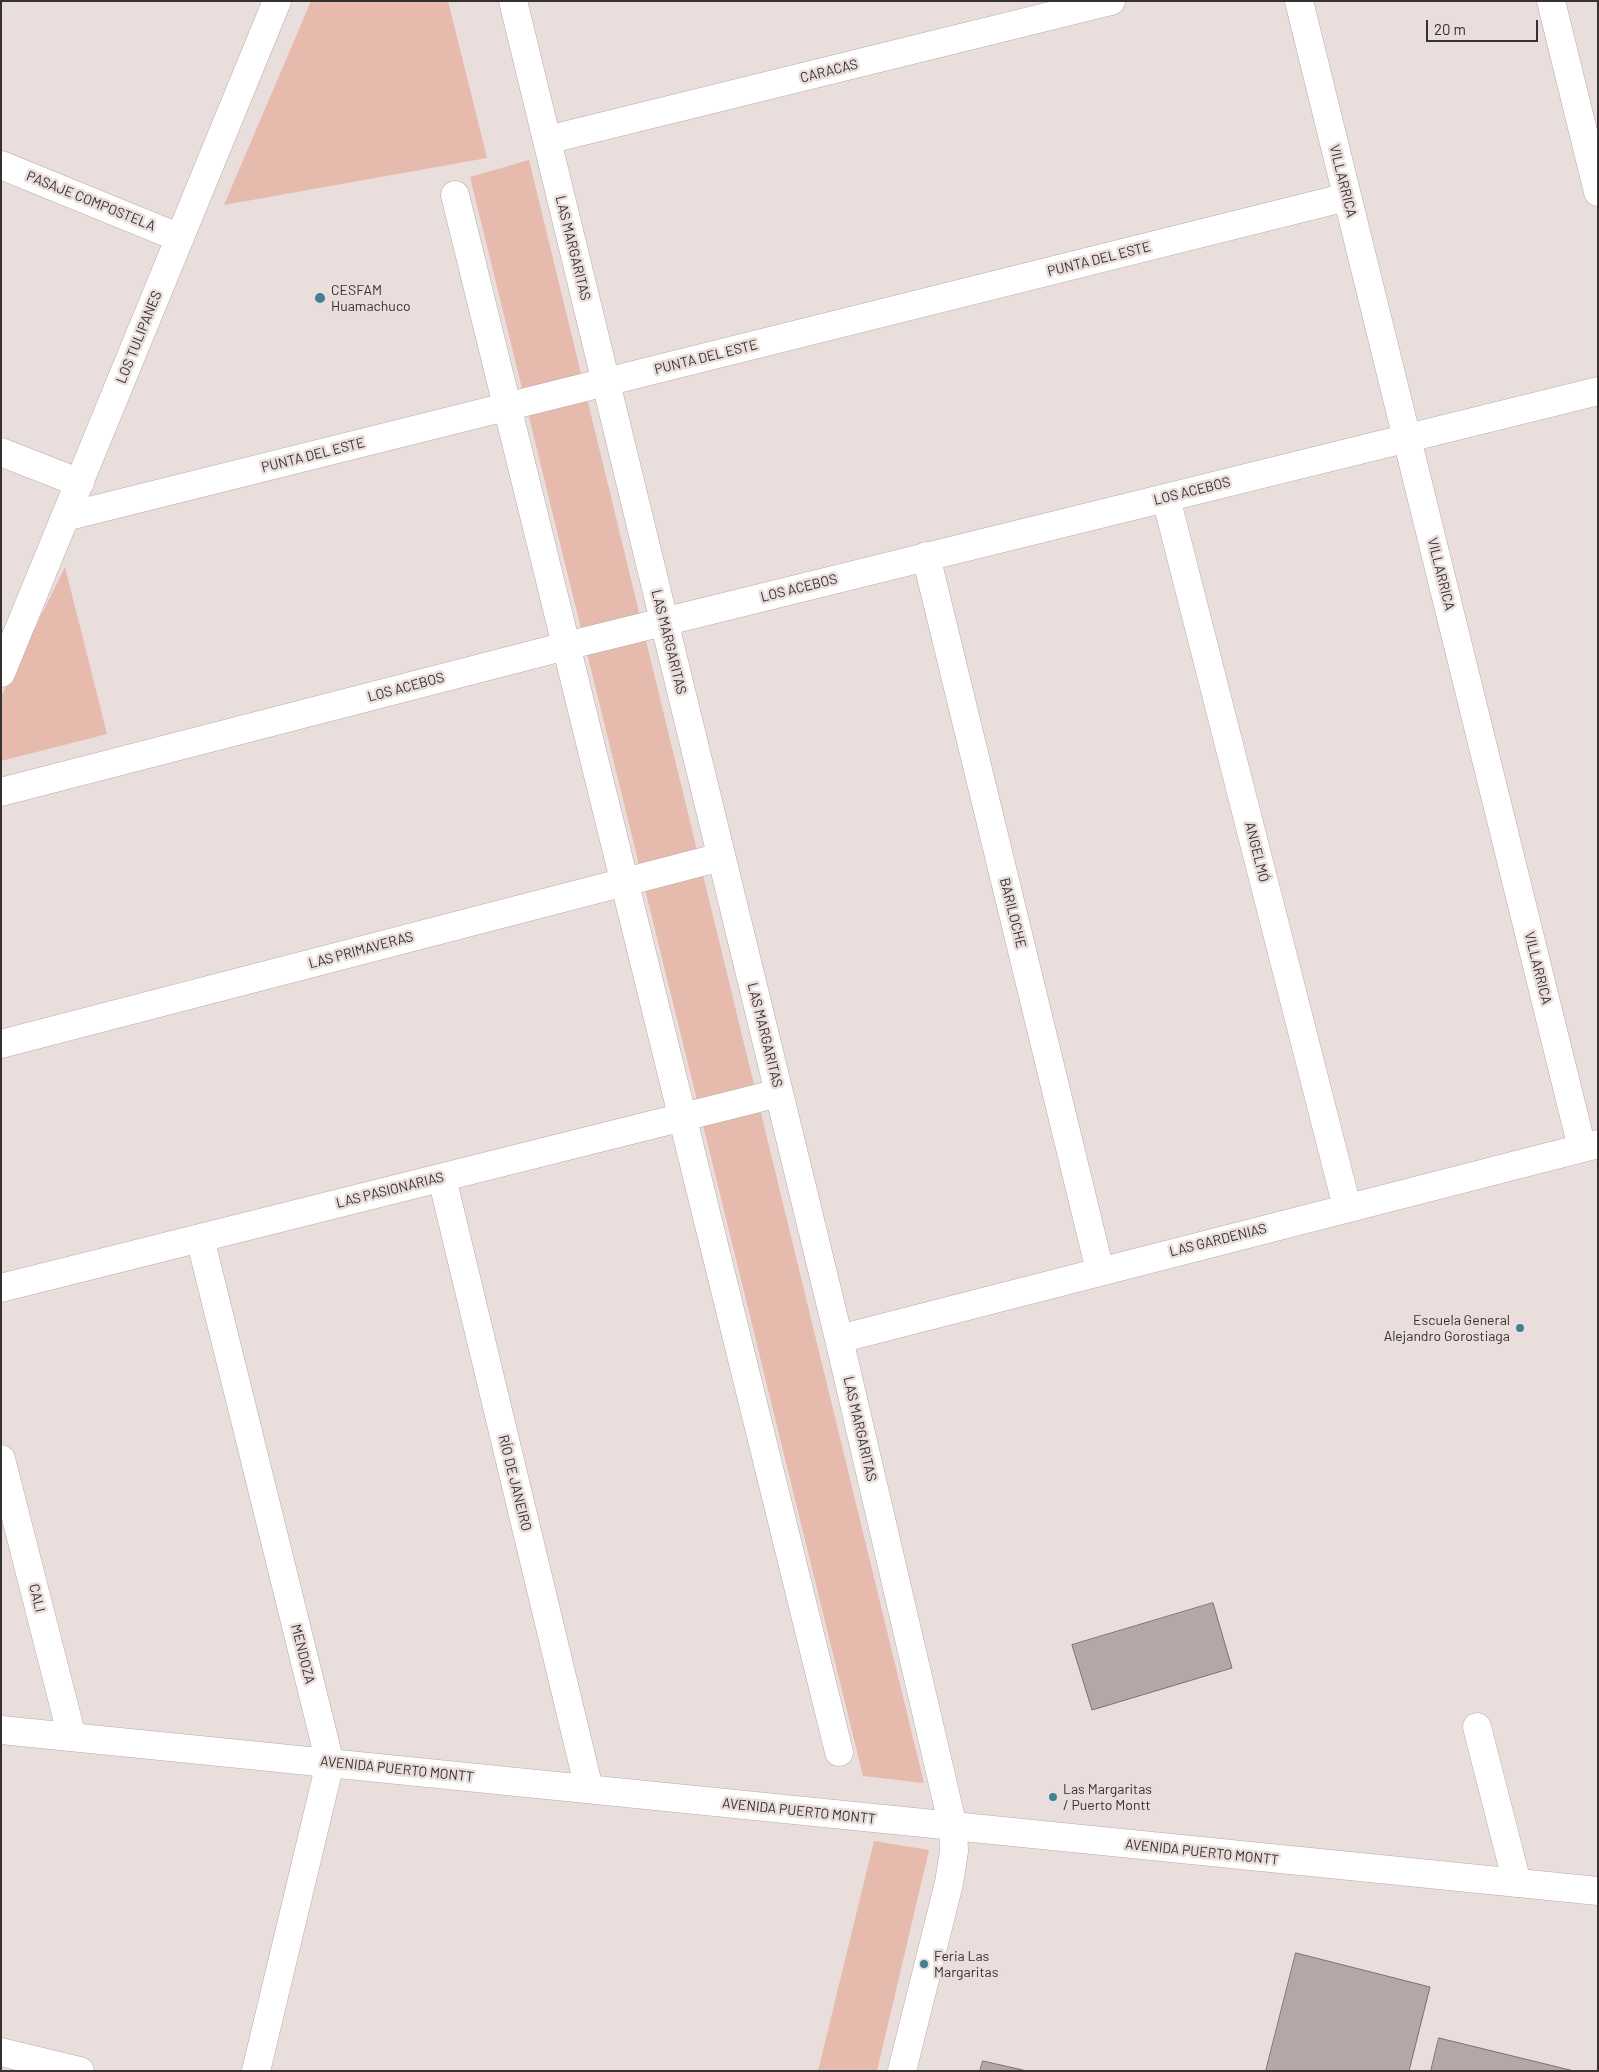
<!DOCTYPE html>
<html>
<head>
<meta charset="utf-8">
<style>
  body { margin:0 }
  #map { position:relative; width:1599px; height:2072px; overflow:hidden; background:#e9dedb; font-family:Barlow,sans-serif }
  canvas { display:block }
  .frame { position:absolute; inset:0; border:2px solid #353130; pointer-events:none }
  .scale { position:absolute; left:1426px; top:20px; width:112px; height:22px; box-sizing:border-box; border:2px solid #353130; border-top:0; padding-left:6px; font-size:15px; line-height:18px; white-space:nowrap; color:#353130; -webkit-text-stroke:4px #e9dedb; paint-order:stroke }
</style>
</head>
<body>
<div id="map">
<canvas width="1599" height="2072"></canvas>
<div class="frame"></div>
<div class="scale">20 m</div>
</div>
<script>
const ctx = document.querySelector('canvas').getContext('2d');
ctx.lineJoin = 'round';
function fillPath(path, color) {
  ctx.fillStyle = color;
  ctx.fill(path, 'evenodd');
}
function trace(path, color, width, dash) {
  ctx.strokeStyle = color;
  ctx.lineWidth = width;
  ctx.lineCap = dash ? 'butt' : 'round';
  ctx.setLineDash(dash || []);
  ctx.stroke(path);
}
function drawText(font, color, halo, rows, align = 'center') {
  ctx.font = font + ' Barlow,sans-serif';
  ctx.lineWidth = 5;
  ctx.setLineDash([]);
  ctx.textBaseline = 'middle';
  ctx.strokeStyle = halo;
  ctx.fillStyle = color;
  for (const [text, x, y, turn = 0] of rows) {
    ctx.save();
    ctx.translate(x, y);
    ctx.rotate((+turn || 0) * Math.PI / 180);
    ctx.textAlign = isNaN(turn) ? turn : align;
    if (halo) ctx.strokeText(text, 0, 0);
    ctx.fillText(text, 0, 0);
    ctx.restore();
  }
}
const green = new Path2D(`
  M 311,1 L 448,1 L 487,158 L 224,205 Z
  M 529,160 L 924,1783 L 863,1776 L 470,177 Z
  M 65,567 L 107,734 L 1,761 L 1,697 Z
  M 874,1841 L 929,1850 L 877,2071 L 818,2071 Z`);
const building = new Path2D(`
  M 1213,1603 L 1232,1668 L 1092,1710 L 1072,1645 Z
  M 1296,1953 L 1430,1987 L 1409,2071 L 1266,2071 Z
  M 1439,2038 L 1574,2071 L 1431,2071 Z
  M 983,2061 L 1027,2071 L 980,2071 Z`);
const minor = new Path2D(`
  M 513,1 L 839,1339 L 953,1827 L 954,1851 L 949,1883 L 902,2071
  M 1299,1 L 1582,1148
  M 1551,1 L 1598,192
  M 547,140 L 1111,1
  M 1,165 L 180,238
  M 455,195 L 839,1752
  M 1,452 L 80,483
  M 1166,498 L 1347,1207
  M 65,517 L 1347,197
  M 926,556 L 1100,1271
  M 1,673 L 277,1
  M 1,792 L 566,646 L 1598,391
  M 1,1044 L 721,857
  M 442,1178 L 589,1789
  M 200,1238 L 330,1763 L 256,2071
  M 1,1288 L 779,1093
  M 839,1339 L 1598,1144
  M 1,1459 L 72,1737
  M 1477,1727 L 1517,1883
  M 1,2052 L 80,2071`);
const tertiary = new Path2D(`
  M 1,1730 L 1598,1891`);
const markers = [
  [320,298,6,"#3f8292"],
  [1520,1328,5,"#3f8292"],
  [1053,1797,5,"#3f8292"],
  [924,1964,5,"#3f8292"]
];
const streetNames = [
  ["CARACAS",829,71,-14],
  ["VILLARRICA",1343,181,76],
  ["PASAJE COMPOSTELA",91,201,22],
  ["LAS MARGARITAS",573,248,76],
  ["PUNTA DEL ESTE",1099,259,-14],
  ["LOS TULIPANES",139,337,-68],
  ["PUNTA DEL ESTE",706,357,-14],
  ["PUNTA DEL ESTE",313,455,-14],
  ["LOS ACEBOS",1192,491,-14],
  ["VILLARRICA",1441,574,76],
  ["LOS ACEBOS",799,588,-14],
  ["LAS MARGARITAS",669,642,76],
  ["LOS ACEBOS",406,687,-15],
  ["ANGELMÓ",1257,852,76],
  ["BARILOCHE",1013,913,76],
  ["LAS PRIMAVERAS",361,950,-15],
  ["VILLARRICA",1538,968,76],
  ["LAS MARGARITAS",765,1035,76],
  ["LAS PASIONARIAS",390,1190,-14],
  ["LAS GARDENIAS",1218,1240,-14],
  ["LAS MARGARITAS",860,1429,77],
  ["RÍO DE JANEIRO",515,1483,76],
  ["CALI",37,1598,76],
  ["MENDOZA",303,1654,76],
  ["AVENIDA PUERTO MONTT",397,1769,6],
  ["AVENIDA PUERTO MONTT",799,1811,6],
  ["AVENIDA PUERTO MONTT",1202,1852,6]
];
const poiNames = [
  ["CESFAM",331,290],
  ["Huamachuco",331,306],
  ["Escuela General",1510,1320,"right"],
  ["Alejandro Gorostiaga",1510,1336,"right"],
  ["Las Margaritas",1063,1789],
  ["/ Puerto Montt",1063,1805],
  ["Feria Las",934,1956],
  ["Margaritas",934,1972]
];
fillPath(green, '#e7baae');
fillPath(building, '#b3a8a5');
trace(building, '#7b716e', 1);
trace(minor, '#b6aba8', 29);
trace(tertiary, '#b6aba8', 29);
trace(minor, '#fff', 28);
trace(tertiary, '#fff', 28);
for (const [x, y, r, color] of markers) {
  const dot = new Path2D();
  dot.arc(x, y, r, 0, 2 * Math.PI);
  ctx.fillStyle = color;
  ctx.fill(dot);
  trace(dot, '#e9dedb', 2);
}
drawText('14px', '#353130', '#e9dedb', streetNames);
drawText('14px', '#353130', '#e9dedb', poiNames, 'left');
</script>
</body>
</html>
